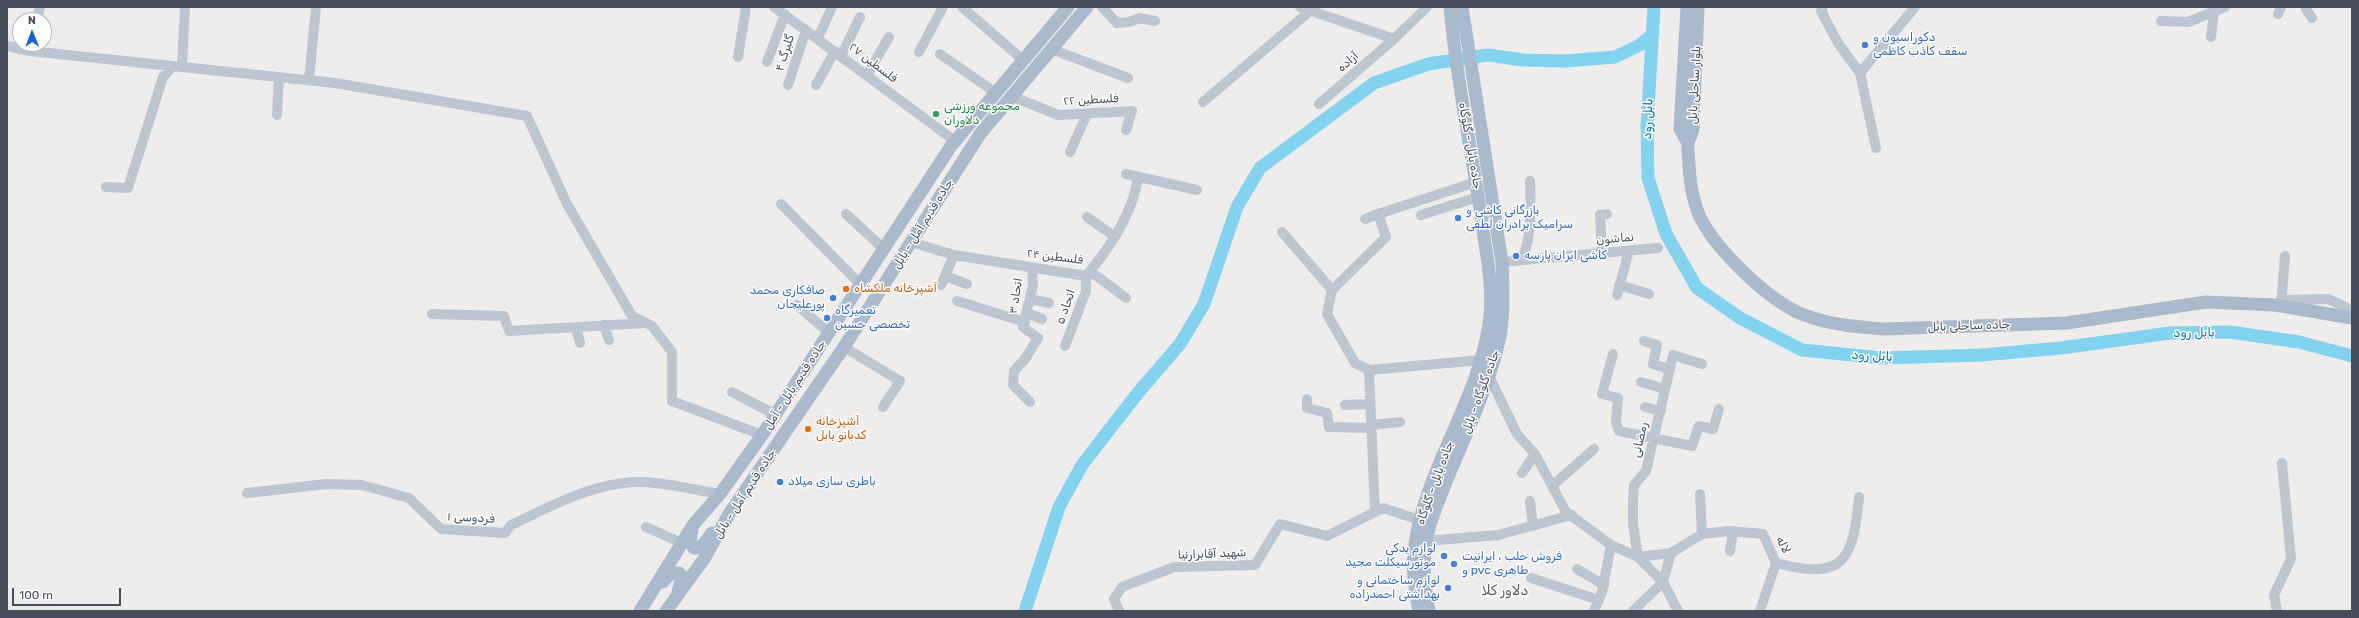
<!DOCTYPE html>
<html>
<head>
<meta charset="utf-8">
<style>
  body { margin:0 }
  #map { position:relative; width:2359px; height:618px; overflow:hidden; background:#efecec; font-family:Rubik,sans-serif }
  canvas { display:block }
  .frame { position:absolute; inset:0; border:8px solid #444f5b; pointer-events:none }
  .north { position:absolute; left:12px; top:12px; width:40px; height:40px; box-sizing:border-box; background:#fff; border:1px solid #b4b9bd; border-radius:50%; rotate:359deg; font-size:11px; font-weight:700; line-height:16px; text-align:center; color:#444f5b }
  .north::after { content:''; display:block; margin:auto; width:14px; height:18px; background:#1062e6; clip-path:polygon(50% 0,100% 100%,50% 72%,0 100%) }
  .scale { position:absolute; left:12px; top:588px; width:109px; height:18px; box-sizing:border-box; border:2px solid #444f5b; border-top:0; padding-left:5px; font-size:12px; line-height:14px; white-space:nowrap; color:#444f5b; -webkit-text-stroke:3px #fff; paint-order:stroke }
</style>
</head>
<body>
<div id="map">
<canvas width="2359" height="618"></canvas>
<div class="frame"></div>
<div class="north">N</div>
<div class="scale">100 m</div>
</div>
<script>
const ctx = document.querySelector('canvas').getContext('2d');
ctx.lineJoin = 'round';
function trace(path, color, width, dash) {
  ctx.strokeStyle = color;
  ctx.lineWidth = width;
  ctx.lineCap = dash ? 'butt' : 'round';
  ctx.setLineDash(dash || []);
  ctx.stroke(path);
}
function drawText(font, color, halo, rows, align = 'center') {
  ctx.font = font + ' Rubik,Cairo,sans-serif';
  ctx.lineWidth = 3;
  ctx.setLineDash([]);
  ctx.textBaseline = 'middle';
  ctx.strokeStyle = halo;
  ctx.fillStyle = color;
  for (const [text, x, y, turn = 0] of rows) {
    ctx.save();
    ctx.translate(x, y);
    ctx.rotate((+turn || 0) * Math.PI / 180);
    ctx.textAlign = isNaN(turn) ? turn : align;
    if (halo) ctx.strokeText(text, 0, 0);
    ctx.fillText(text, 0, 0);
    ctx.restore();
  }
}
const river = new Path2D(`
  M 1654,7 L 1647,125 L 1648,178 L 1666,234 L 1697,288 L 1740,318 L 1802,350 L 1882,358 L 1982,355 L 2061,348 L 2170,333 L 2230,332 L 2299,342 L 2352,356
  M 1025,611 L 1059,507 L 1082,465 L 1137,394 L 1180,344 L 1204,304 L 1237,207 L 1260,168 L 1374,83 L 1428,64 L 1488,55 L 1523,60 L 1565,61 L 1615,57 L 1640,45 L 1653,34`);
const minor = new Path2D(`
  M 774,7 L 955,141
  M 962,7 L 1023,60
  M 1102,7 L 1117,23 L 1129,22 L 1140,18 L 1155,21
  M 1300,7 L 1394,39 L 1427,7
  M 1823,7 L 1821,11 L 1838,43 L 1860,73
  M 2306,9 L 2312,18
  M 2278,14 L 2281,7
  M 37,20 L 40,7
  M 2161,21 L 2188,22 L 2225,7
  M 2211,37 L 2214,12
  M 818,38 L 832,7
  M 7,46 L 29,51 L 335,83 L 527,116 L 567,204 L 632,316 L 652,326 L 672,352 L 672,401 L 762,435
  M 1051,49 L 1128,78
  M 919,52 L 943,7
  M 940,54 L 996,93
  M 841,56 L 860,17
  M 738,57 L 746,7
  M 767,62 L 785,14
  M 182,66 L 185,7
  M 867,75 L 889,37
  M 309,80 L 316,7
  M 788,85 L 806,30
  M 816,85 L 835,51
  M 1011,96 L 1058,115 L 1132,111 L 1126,130
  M 1203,102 L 1310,11
  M 1319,104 L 1394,39
  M 277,115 L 279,77
  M 1876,148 L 1860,73 L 1915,7
  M 1070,152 L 1087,114
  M 1126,174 L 1197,190
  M 106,187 L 128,188 L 163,77 L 173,66
  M 781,204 L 861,285
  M 846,214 L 884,249
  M 1421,215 L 1478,197
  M 1087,217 L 1114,236
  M 1365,219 L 1378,214
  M 1282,232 L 1332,290 L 1327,314 L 1355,363 L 1369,370
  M 911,242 L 954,255 L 1086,276 C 1109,249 1133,213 1138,177
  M 1602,253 L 1600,215 L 1607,214
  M 1522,260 C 1532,235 1531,207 1530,181
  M 1502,262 L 1658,248
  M 1090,271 L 1126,298
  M 945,276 L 967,284
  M 941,285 L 954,255
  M 1619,285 L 1649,294
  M 1332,290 L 1386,237 L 1378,214 L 1476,182
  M 1617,295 L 1629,251
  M 1030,299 L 1049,303
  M 2281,300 L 2328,299 L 2352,310
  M 957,301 L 1025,322
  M 797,305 L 829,333
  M 2281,306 L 2285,256
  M 1027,313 L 1042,319
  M 432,314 L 504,316 L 509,331 L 646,323
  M 604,325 L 609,340
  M 576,327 L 580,343
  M 1644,341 L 1657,345 L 1653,364 L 1669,369
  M 1065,346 L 1086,291 L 1086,276
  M 844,347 L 900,381 L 883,407
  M 1613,354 L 1602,394 L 1618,398 L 1616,422 L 1619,431 L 1692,446 L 1699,426 L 1713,429 L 1719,409
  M 1489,376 L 1517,434 L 1535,454 L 1566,512 L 1611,545 L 1638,557 L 1663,582 L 1671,553
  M 1641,382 L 1665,389
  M 732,392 L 776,415
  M 1307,399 L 1307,408 L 1327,413 L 1329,427 L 1372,428
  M 1030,402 L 1013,385 L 1014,371 L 1025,359 L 1038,338 L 1023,327 L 1033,285 L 1032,268
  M 1345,405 L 1370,404
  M 1645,407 L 1661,411
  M 1372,425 L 1400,422
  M 1522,473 L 1535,454
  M 1552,486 L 1594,449
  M 247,493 L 326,484 L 362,485 L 409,498 L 441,529 L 505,533 L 511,525 C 547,508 583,488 623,483 C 654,479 689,489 720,494
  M 1700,494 L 1702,534
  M 1530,501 L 1533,526
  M 1375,512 L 1369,370 L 1481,360
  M 646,527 L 682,543
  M 1426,541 L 1498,535 L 1572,515
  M 1730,551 L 1733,531
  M 1638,557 L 1671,553 L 1702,534 L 1729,531 L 1763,534 L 1776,563 C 1844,581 1853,561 1859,497
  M 1638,557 L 1633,524 L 1633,501 L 1634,485 L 1646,471 L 1673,355 L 1702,364
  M 1577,569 L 1604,585
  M 1531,578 L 1599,600
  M 1119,611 L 1114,599 L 1122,587 L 1174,567 L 1255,565 L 1280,524 L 1327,536 L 1383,508 L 1420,520
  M 1594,611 L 1602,592 L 1611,545
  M 1633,611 L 1663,582 L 1678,611
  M 1760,611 L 1776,563
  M 2277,611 L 2274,595 L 2291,559 L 2282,463`);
const major = new Path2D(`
  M 1687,7 L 1680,129 L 1688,143
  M 1698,7 L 1693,129 C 1692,134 1689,138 1688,143 C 1687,149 1689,158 1689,165 C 1690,183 1693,204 1702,221 C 1719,252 1764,295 1795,311 C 1821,324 1856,327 1884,329 L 2067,323 L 2206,302 L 2275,305 L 2352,318
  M 692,529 L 690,541 L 694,548 C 703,549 707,539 712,533
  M 663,582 L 671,573 L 679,573 L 682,577 L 678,592
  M 640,611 L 693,525 L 720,494 L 762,435 L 951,146 L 1068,7
  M 666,611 L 704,559 L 729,514 L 844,347 L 980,134 L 1087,7
  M 1419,611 C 1415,592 1412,571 1414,552 C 1422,472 1481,399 1490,316 C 1493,285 1486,253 1482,223 C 1472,151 1456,80 1450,7
  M 1429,611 C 1425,588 1422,565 1426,542 C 1429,521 1439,501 1446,482 C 1464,438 1485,395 1497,349 C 1505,321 1503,290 1502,262 L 1462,7`);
const markers = [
  [1865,45,4,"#3f7fe0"],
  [936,114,4,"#2e9e5b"],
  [1458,218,4,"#3f7fe0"],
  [1516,256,4,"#3f7fe0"],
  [846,289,4,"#e8710a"],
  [833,298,4,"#3f7fe0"],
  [827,318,4,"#3f7fe0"],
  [808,429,4,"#e8710a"],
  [780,482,4,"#3f7fe0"],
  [1444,556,4,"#3f7fe0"],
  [1454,564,4,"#3f7fe0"],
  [1448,588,4,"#3f7fe0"]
];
const shopNames = [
  ["دکوراسیون و",1873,38],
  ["سقف کاذب کاظمی",1873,52],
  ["بازرگانی کاشی و",1466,211],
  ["سرامیک برادران لطفی",1466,225],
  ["کاشی ایران پارسه",1524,256],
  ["صافکاری محمد",825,291,"right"],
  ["پورعلیجان",825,305,"right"],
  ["تعمیرگاه",835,311],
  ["تخصصی حسین",835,325],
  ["باطری سازی میلاد",788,482],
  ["لوازم یدکی",1436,549,"right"],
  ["موتورسیکلت مجید",1436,563,"right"],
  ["فروش حلب ، ایرانیت",1462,557],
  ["و pvc طاهری",1462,571],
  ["لوازم ساختمانی و",1440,581,"right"],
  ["بهداشتی احمدزاده",1440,595,"right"]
];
const streetNames = [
  ["گلبرگ ۴",785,53,-72],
  ["آزاده",1348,62,-41],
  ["فلسطین ۲۷",873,63,37],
  ["بلوار ساحلی بابل",1695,85,-87],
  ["فلسطین ۲۲",1091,100,-3],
  ["جاده بابل - گلوگاه",1470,146,80],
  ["جاده قدیم آمل - بابل",923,224,-58],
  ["نماشون",1615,239,-5],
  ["فلسطین ۲۴",1055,257,7],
  ["اتحاد ۳",1016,296,-81],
  ["اتحاد ۵",1066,307,-71],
  ["جاده ساحلی بابل",1969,326,-2],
  ["جاده قدیم بابل - آمل",795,385,-57],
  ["جاده گلوگاه - بابل",1481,392,-70],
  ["رمضانی",1640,440,-77],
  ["جاده بابل - گلوگاه",1435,483,-70],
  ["جاده قدیم آمل - بابل",745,494,-57],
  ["فردوسی ۱",471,518,3],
  ["لاله",1783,545,63],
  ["شهید آقابرارنیا",1212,554,-2]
];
const leisureNames = [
  ["مجموعه ورزشی",944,107],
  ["دلاوران",944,121]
];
const foodNames = [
  ["آشپزخانه ملکشاه",854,289],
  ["آشپزخانه",816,422],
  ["کدبانو بابل",816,436]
];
const waterNames = [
  ["بابل رود",1648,119,-88],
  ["بابل رود",2194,333,-1],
  ["بابل رود",1872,356,3]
];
const quarterNames = [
  ["دلاور کلا",1505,591]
];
trace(river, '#82d3f0', 13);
trace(minor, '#bcc6d0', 10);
trace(major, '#aabacd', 13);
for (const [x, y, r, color] of markers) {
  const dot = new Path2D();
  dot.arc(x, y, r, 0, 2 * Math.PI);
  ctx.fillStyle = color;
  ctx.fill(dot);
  trace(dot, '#fff', 1.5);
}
drawText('12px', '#366cbe', '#fff', shopNames, 'left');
drawText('12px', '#444f5b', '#fff', streetNames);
drawText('12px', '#27864d', '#fff', leisureNames, 'left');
drawText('12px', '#c56008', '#fff', foodNames, 'left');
drawText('italic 13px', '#067aa4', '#fff', waterNames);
drawText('14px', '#595c62', '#fff', quarterNames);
</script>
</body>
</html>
